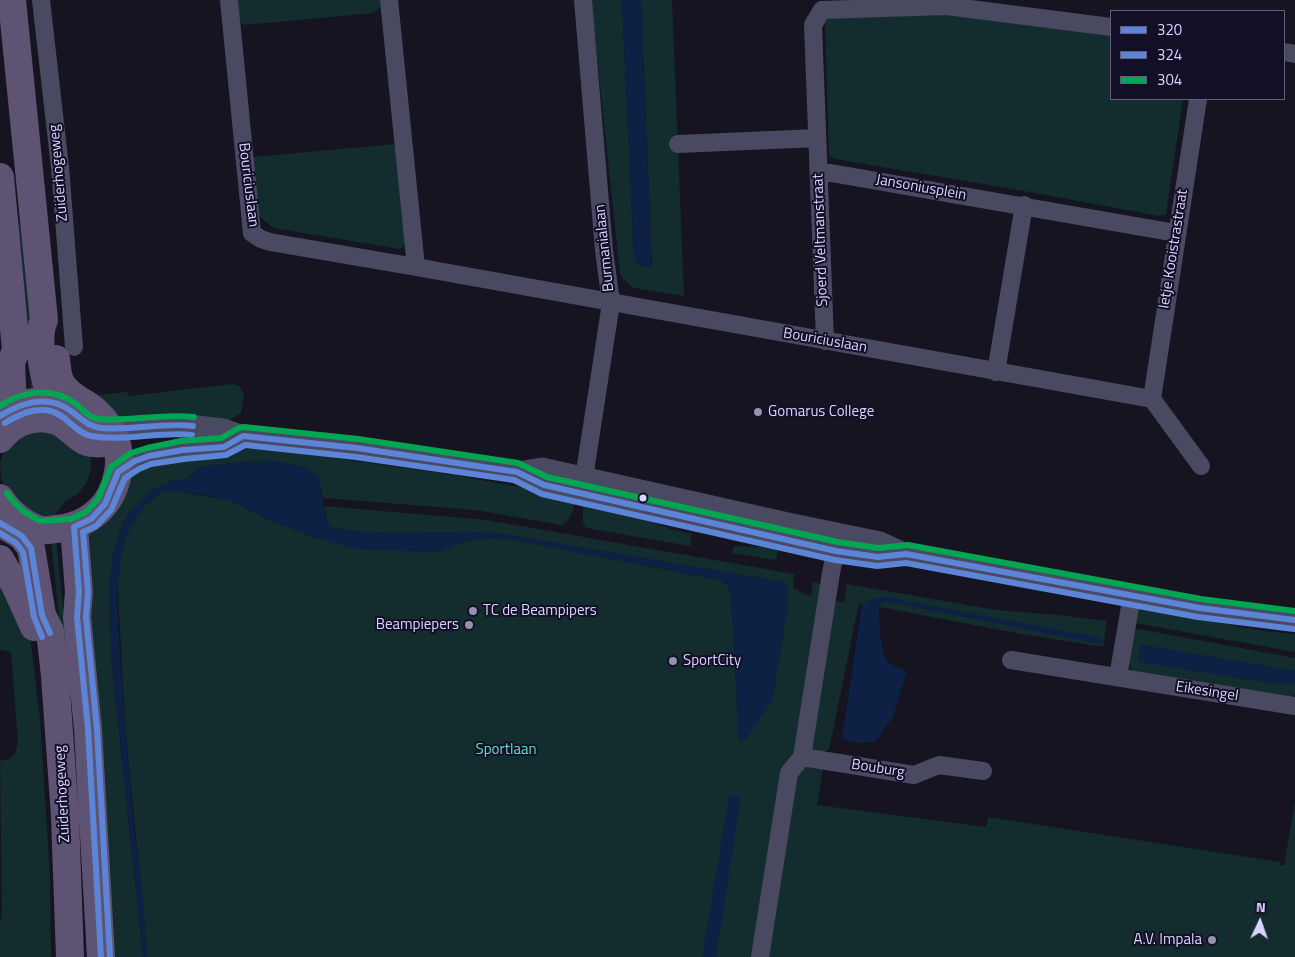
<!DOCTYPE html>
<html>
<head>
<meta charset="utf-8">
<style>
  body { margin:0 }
  #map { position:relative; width:1295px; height:957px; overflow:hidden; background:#161421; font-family:"Titillium Web",sans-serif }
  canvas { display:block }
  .legend { position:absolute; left:1110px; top:10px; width:175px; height:90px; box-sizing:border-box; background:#130f26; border:1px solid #625e7d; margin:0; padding:6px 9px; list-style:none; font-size:15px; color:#d9d4ff }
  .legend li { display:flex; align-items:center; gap:10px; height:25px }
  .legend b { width:25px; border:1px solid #625e7d }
  .north { position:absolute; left:1235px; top:897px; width:50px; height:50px; -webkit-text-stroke:4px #130f26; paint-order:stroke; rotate:3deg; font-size:14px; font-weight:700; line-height:20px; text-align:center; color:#d9d4ff }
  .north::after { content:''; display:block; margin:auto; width:18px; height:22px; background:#d9d4ff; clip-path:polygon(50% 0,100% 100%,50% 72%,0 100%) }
</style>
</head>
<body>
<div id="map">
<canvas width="1295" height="957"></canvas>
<ul class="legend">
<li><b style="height:6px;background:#5c85d8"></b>320</li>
<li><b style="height:6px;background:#5c85d8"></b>324</li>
<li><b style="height:6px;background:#00a651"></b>304</li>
</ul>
<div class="north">N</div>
</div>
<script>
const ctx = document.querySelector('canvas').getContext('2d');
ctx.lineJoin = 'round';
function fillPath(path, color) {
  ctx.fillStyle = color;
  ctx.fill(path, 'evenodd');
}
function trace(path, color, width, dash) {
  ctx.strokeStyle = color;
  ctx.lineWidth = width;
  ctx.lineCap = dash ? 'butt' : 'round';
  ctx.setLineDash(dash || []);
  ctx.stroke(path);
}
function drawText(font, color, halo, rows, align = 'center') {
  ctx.font = font + ' "Titillium Web",sans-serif';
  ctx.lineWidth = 4;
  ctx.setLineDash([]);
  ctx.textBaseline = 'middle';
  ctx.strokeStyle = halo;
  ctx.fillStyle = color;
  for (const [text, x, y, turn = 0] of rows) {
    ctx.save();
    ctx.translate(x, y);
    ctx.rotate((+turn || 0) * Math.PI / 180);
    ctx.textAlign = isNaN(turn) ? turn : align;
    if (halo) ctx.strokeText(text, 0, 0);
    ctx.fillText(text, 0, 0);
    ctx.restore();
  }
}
const green = new Path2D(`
  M 238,0 L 381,0 L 381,7 L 374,13 L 244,25 L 240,22 Z
  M 591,0 L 622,0 L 634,258 L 640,267 L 652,267 L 641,0 L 672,0 L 684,296 L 634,288 L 625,281 L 620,274 Z
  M 940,13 L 989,17 L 1111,36 L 1111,99 L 1183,99 L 1166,214 L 1159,216 L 1024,191 L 835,159 L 829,156 L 825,22 L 828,17 Z
  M 396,144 L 407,236 L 405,246 L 399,249 L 273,228 L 258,215 L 253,157 Z
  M 26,222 L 40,390 L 31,391 L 13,224 Z
  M 232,384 L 240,386 L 244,395 L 241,413 L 230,420 L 218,418 L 121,418 L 113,415 L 96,397 L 98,395 L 128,392 L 129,396 Z
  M 49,430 L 91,456 L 91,469 L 87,482 L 78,494 L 66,501 L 55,515 L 47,518 L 28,511 L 6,491 L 1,477 L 0,462 L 4,451 L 22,433 Z
  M 239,449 L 270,449 L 455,475 L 572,497 L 575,500 C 573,511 571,521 561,525 L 476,510 L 323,498 L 318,476 L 275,461 L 241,462 L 200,467 L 187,479 L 171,481 L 128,514 L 120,531 L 113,556 L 110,578 L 111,654 L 143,957 L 111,957 L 83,537 L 128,476 L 143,466 Z
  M 163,492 L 183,492 L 232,501 L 261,516 L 315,538 L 438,552 L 458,543 L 477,539 L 498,538 L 520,541 L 720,580 L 727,585 L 731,592 L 739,741 L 772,701 L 788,604 L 788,585 L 778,581 L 502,534 C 458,529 414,535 370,532 C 355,531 341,532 328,525 L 324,506 L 487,520 L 794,574 L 793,588 L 806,595 L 811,596 L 813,582 L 822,584 L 820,598 L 844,602 L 847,584 L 996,610 L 1058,615 L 1107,621 L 1103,647 L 1021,634 L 859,603 L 829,750 L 826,750 L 817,805 L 986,827 L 988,817 L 1280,862 L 1280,865 L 1284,865 L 1295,802 L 1295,957 L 147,957 C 140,854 124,751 121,647 C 120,611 113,573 125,538 C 132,517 145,503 163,492 Z
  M 583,504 L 621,510 L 670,529 L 692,534 L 690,546 L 586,528 L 583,523 Z
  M 56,539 L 66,635 L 61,636 L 51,540 Z
  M 734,546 L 772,547 L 778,548 L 776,560 L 732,553 Z
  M 0,566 L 29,631 L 32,652 L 40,719 L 50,878 L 51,957 L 0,957 L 0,921 L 2,917 L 0,761 L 9,759 L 15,754 L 18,742 L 11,652 L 0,650 Z
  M 1137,608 L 1264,631 L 1295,634 L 1295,652 L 1135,623 Z
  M 1133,628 L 1295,658 L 1295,671 L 1228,660 L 1295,684 L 1295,695 L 1280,699 L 1133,673 L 1128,660 Z`);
const water = new Path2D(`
  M 622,0 L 641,0 L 652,267 L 640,267 L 634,258 Z
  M 275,461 L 305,467 L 318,476 L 326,519 L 328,525 C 341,532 355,531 370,532 C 414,535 458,529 502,534 L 778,581 L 788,585 L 788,604 L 772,701 L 745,741 L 739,741 L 731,592 L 727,585 L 720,580 L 520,541 L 498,538 L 477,539 L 458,543 L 438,552 L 358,549 L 315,538 L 261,516 L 232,501 L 205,495 L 183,492 L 163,492 L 149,501 L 142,509 L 125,538 L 120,564 L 117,597 L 121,674 L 132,806 L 143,901 L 147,957 L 143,957 L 111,654 L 110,578 L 113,556 L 120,531 L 128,514 L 151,490 L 172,481 L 187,479 L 200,467 L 241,462 Z
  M 885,597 L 1102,638 L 1100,644 L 890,602 L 881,603 L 879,609 C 880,623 879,658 892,665 C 896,668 902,669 907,671 L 893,717 L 875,742 L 859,743 L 842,739 L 862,605 L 869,600 Z
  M 1145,645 L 1295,671 L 1295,684 L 1275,684 L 1139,662 L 1138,658 L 1140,647 Z
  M 729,796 L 741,797 L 716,957 L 702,957 Z`);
const minor = new Path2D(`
  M 41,0 L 60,167 L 74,347
  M 229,0 L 252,233 L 261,239 L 270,242 L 416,267 L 1152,399 L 1201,466
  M 389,0 L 416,267
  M 1284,52 L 1295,54
  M 678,144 L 817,138
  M 819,173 L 831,173 L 1176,233
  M 825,341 L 813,25 L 822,10 L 947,6 L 1111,27
  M 996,372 L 1024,205
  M 1152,399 L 1198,99
  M 582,491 L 611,303 L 604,250 L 583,0
  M 1011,660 L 1295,706
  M 1118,677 L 1132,595
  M 802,757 L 914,775 L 939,765 L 983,771
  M 760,957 L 789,773 L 802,757 L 831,573 L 838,539`);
const tertiary = new Path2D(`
  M 110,428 L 188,425 L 223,429 L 243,436 L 357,448 L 517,472 L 542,468 L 788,523 L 880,542 L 906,554 L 1200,608 L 1295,620
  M 118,472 L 135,461 L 149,456 L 183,450 L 224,447 L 243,436
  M 517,472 L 544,485 L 836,551 L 878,557 L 906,554`);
const primary = new Path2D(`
  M 12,0 L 44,320 C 35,340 45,381 52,402
  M 0,177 L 16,350 L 11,363 L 13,407
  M 0,416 C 20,401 44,397 67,408
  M 0,439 C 14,421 38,413 59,422 C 69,427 75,436 85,441 C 93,445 106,443 116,442
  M 0,498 C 8,511 23,524 38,529 C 43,531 51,530 56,529 C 89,526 113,505 118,472 C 123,446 110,421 89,406 C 78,399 66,393 60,381 C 57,374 57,366 56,359
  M 0,523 L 22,536 L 31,548 L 42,615 L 50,631 L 55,676 L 65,816 L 70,957
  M 74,527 L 79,592 L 77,617 L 88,729 L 101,957
  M 0,559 L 15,585 L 34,627`);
const bus1 = new Path2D(`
  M 0,416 C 22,402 49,394 71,411 C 82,419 87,426 101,428 C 132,431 162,422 193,426
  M 0,523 L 22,536 L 31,548 L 42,615 L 50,633
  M 101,957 L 88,729 L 77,617 L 79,592 L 74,527 L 91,519 L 105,504 L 118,472 L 135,461 L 149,456 L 183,450 L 224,447 L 243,436 L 357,448 L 517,472 L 544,485 L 836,551 L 878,557 L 906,554 L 1200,608 L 1295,620`);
const bus2 = new Path2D(`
  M 5,423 C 17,415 30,409 45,410 C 66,412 73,432 91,436 C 124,442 159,431 192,435
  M 0,533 L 16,543 L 23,552 L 34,617 L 42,637
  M 110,957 L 97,729 L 86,617 L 88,592 L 83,532 L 96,526 L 111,510 L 125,478 L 139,469 L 151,464 L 184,459 L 226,455 L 245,445 L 356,457 L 514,480 L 542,494 L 835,560 L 877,566 L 906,563 L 1198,617 L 1294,629`);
const bus3 = new Path2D(`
  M 0,406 C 23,390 53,387 76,404 C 83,409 88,418 98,419 C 130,422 162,413 194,417
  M 7,493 L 13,501 L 24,512 L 40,521 L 71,519 L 86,512 L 98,499 L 111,467 L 131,453 L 147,448 L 181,441 L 221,438 L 239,428 L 244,427 L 358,439 L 518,463 L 547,477 L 838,542 L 878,548 L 908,545 L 1201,599 L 1295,611`);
const markers = [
  [758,412,5,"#9591b1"],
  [643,498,4.5,"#d9d4ff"],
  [473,611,5,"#9591b1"],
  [469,625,5,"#9591b1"],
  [673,661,5,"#9591b1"],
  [1212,940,5,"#9591b1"]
];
const streetNames = [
  ["Zuiderhogeweg",59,173,-95],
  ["Bouriciuslaan",248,185,83],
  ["Jansoniusplein",921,188,10],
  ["Sjoerd Veltmanstraat",821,240,-92],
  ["Burmanialaan",605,248,-96],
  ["Ietje Kooistrastraat",1174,249,-81],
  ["Bouriciuslaan",825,341,10],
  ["Eikesingel",1207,692,9],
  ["Bouburg",878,769,9],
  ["Zuiderhogeweg",63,794,-93]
];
const poiNames = [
  ["Gomarus College",768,412],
  ["TC de Beampipers",483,611],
  ["Beampiepers",459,625,"right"],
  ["SportCity",683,661],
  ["A.V. Impala",1202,940,"right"]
];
const parkNames = [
  ["Sportlaan",506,750]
];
fillPath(green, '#132c2d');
fillPath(water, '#0d2144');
trace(minor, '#4a4962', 18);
trace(tertiary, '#4a4962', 21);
trace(primary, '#5e5373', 28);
trace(bus1, '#5c85d8', 6);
trace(bus2, '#5c85d8', 6);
trace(bus3, '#00a651', 6);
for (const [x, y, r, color] of markers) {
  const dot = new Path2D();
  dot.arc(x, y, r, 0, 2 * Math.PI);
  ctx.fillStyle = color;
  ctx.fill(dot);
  trace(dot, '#130f26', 2);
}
drawText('15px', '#d9d4ff', '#130f26', streetNames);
drawText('15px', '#d9d4ff', '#130f26', poiNames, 'left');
drawText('15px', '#5fe0c0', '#130f26', parkNames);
</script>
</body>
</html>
